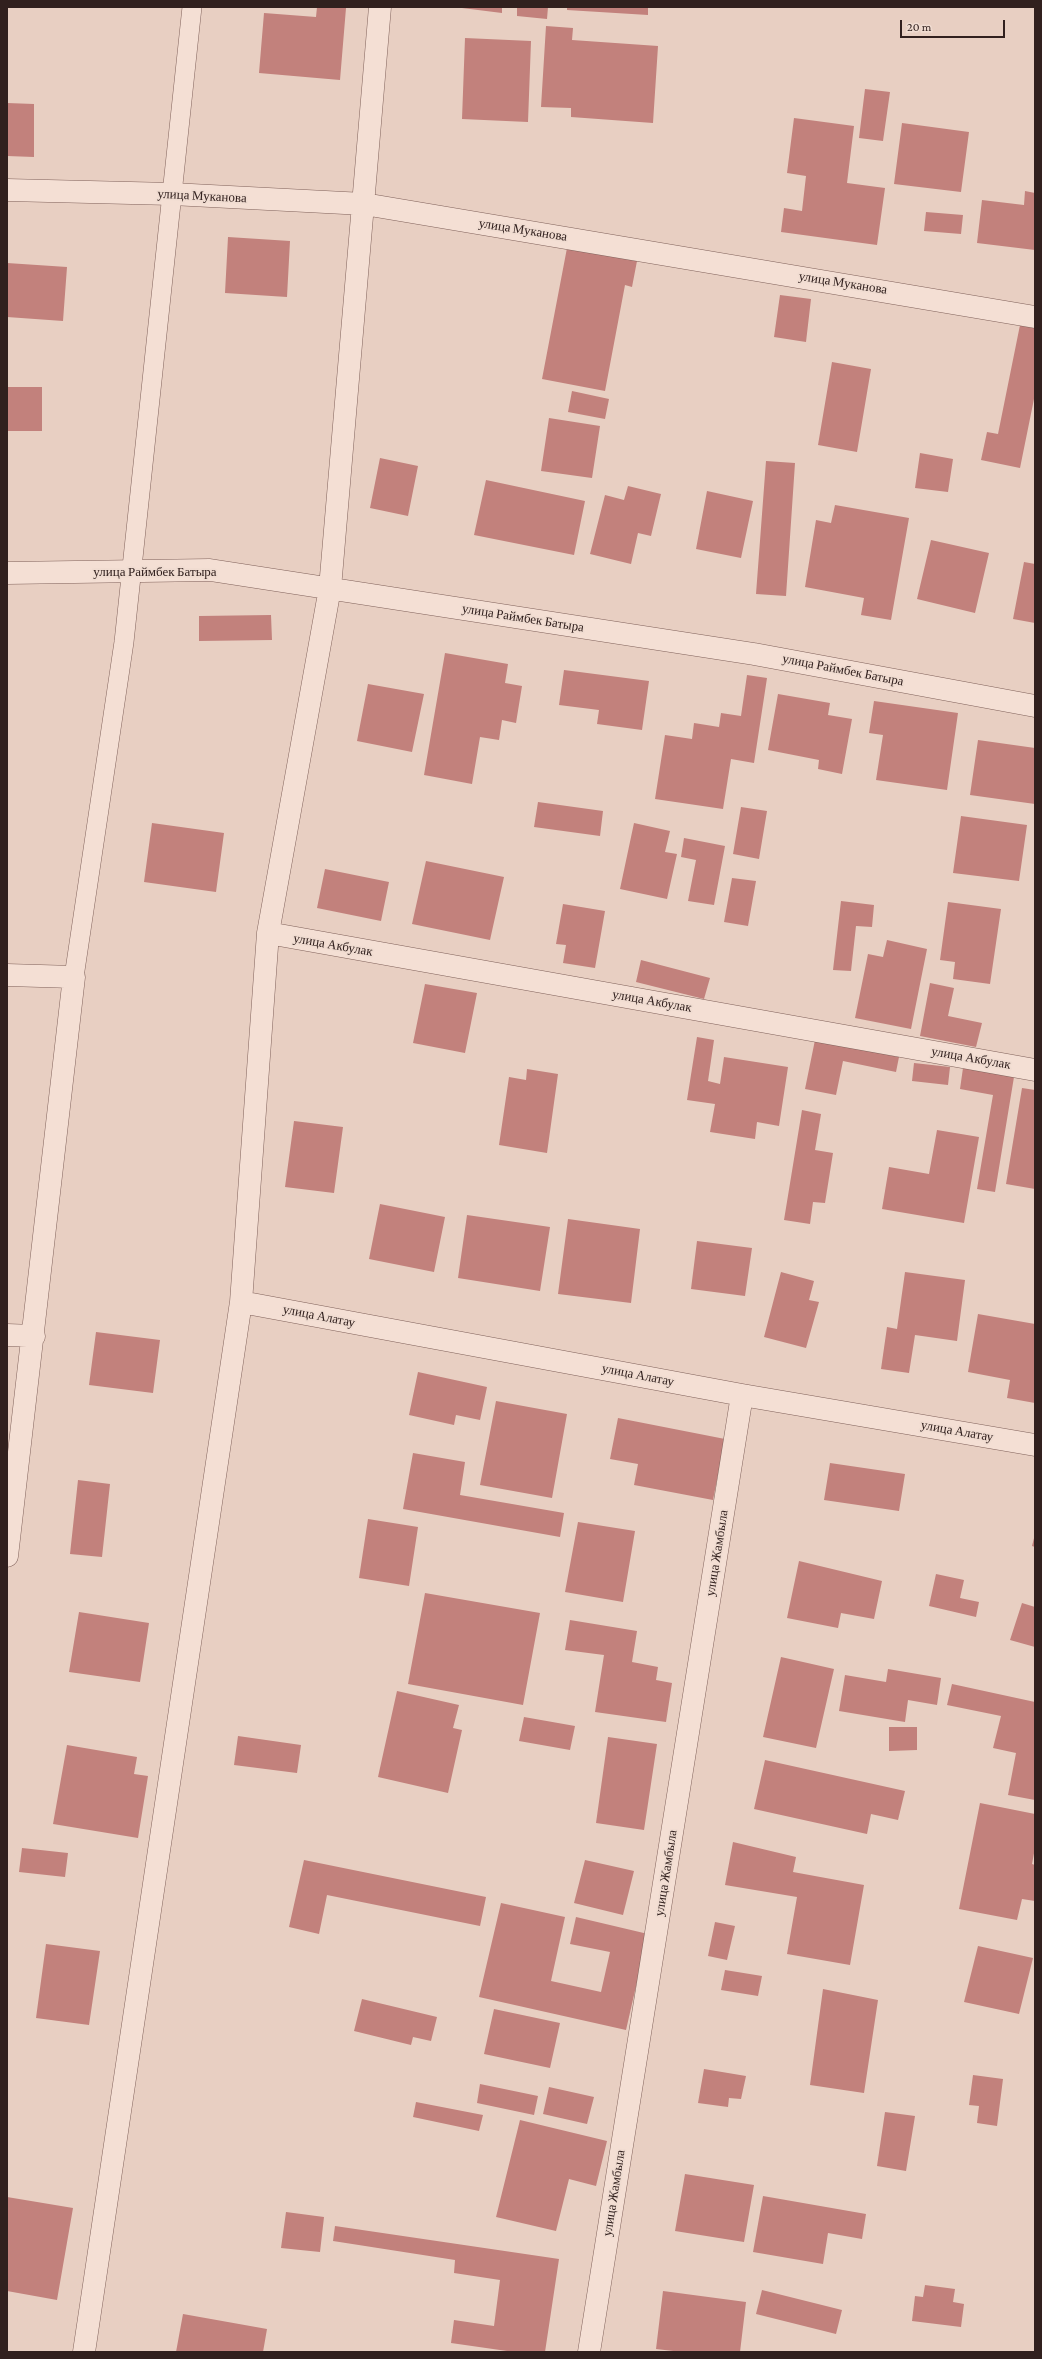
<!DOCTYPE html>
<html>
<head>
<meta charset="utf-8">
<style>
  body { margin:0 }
  #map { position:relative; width:1042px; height:2359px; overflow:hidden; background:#e8cfc2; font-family:"Crimson Pro",serif }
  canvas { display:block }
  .frame { position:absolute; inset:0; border:8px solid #31201e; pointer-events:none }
  .scale { position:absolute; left:900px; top:20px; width:105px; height:18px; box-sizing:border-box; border:2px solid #31201e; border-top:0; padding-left:5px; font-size:12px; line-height:14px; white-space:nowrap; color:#31201e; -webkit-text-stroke:3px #f0dcd1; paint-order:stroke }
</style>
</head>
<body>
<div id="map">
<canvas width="1042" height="2359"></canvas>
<div class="frame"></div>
<div class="scale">20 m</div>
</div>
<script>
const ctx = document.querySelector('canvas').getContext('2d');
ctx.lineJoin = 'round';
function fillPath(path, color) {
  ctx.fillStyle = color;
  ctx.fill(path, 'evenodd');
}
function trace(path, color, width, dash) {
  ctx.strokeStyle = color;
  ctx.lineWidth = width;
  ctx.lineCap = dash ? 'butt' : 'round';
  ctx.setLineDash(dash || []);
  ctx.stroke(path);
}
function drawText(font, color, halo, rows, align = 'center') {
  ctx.font = font + ' "Crimson Pro",serif';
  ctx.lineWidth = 3.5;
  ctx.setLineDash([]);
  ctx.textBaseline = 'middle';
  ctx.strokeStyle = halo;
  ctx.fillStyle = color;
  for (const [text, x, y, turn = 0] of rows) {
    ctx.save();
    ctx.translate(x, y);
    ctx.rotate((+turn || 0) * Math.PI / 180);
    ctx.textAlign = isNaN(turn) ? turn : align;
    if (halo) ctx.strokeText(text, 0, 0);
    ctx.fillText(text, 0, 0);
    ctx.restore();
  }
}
const building = new Path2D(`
  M 317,7 L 346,8 L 340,80 L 259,73 L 264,13 L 316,17 Z
  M 454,7 L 502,7 L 502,13 Z
  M 517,7 L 548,7 L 547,19 L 517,16 Z
  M 567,7 L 648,7 L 648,15 L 567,10 Z
  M 546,26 L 573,28 L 572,40 L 658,46 L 653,123 L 571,117 L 571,108 L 541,107 Z
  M 465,38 L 531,41 L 528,122 L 462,119 Z
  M 865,89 L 890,92 L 883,141 L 859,138 Z
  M 7,103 L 34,104 L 34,157 L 7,156 Z
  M 794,118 L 854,126 L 847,183 L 885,188 L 877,245 L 781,232 L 784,208 L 802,211 L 806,176 L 787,173 Z
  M 902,123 L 969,132 L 961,192 L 894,184 Z
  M 1025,191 L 1035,193 L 1035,250 L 977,243 L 982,200 L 1024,205 Z
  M 926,212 L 963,215 L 961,234 L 924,231 Z
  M 228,237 L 290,241 L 287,297 L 225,293 Z
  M 567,248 L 637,261 L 632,287 L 625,285 L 605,391 L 542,379 Z
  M 7,263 L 67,267 L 63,321 L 7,317 Z
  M 780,295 L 811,299 L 806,342 L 774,337 Z
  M 1020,325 L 1035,328 L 1035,394 L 1020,468 L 981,460 L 987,432 L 998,434 Z
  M 832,362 L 871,369 L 857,452 L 818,445 Z
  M 7,387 L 42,387 L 42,431 L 7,431 Z
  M 572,391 L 609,399 L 605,419 L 568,412 Z
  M 549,418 L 600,426 L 592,478 L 541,471 Z
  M 920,453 L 953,459 L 948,492 L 915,488 Z
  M 380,458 L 418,466 L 408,516 L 370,508 Z
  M 766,461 L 795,463 L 786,596 L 756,594 Z
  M 486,480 L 585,501 L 574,555 L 474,535 Z
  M 628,486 L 661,494 L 651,536 L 638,533 L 631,564 L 590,554 L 605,495 L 624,500 Z
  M 707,491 L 753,501 L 741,558 L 696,549 Z
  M 835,505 L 909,518 L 891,620 L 861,615 L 864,598 L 805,587 L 816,520 L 831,523 Z
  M 931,540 L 989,553 L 975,613 L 917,599 Z
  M 1024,562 L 1035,564 L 1035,623 L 1013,619 Z
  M 271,615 L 272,640 L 199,641 L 199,616 Z
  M 445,653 L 508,664 L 505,683 L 522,686 L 516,723 L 502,720 L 499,740 L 480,737 L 472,784 L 424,775 Z
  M 564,670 L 649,681 L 642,730 L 597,724 L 599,710 L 559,705 Z
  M 747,675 L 767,678 L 754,763 L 731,759 L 723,809 L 655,799 L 665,735 L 692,739 L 694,723 L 719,727 L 721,713 L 741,716 Z
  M 368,684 L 424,694 L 412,752 L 357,741 Z
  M 778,694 L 830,703 L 828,715 L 852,719 L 842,774 L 818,769 L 819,760 L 768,750 Z
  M 874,701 L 958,713 L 947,790 L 876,780 L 883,735 L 869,733 Z
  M 978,740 L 1035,748 L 1035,804 L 970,795 Z
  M 538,802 L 603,811 L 600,836 L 534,827 Z
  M 741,807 L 767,811 L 759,859 L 733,854 Z
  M 961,816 L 1027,825 L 1019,881 L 953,873 Z
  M 152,823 L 224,833 L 216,892 L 144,882 Z
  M 634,823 L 670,831 L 665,852 L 677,854 L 667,899 L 620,889 Z
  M 684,838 L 725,846 L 714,905 L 688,901 L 696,860 L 681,857 Z
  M 426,861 L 504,877 L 490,940 L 412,924 Z
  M 325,869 L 389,882 L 381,921 L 317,908 Z
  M 732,878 L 756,881 L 748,926 L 724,922 Z
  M 841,901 L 874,905 L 872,927 L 856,926 L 851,971 L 833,970 Z
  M 948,902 L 1001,909 L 990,984 L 953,979 L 955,962 L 940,960 Z
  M 563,904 L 605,911 L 595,968 L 563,963 L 566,945 L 556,944 Z
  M 887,940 L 927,949 L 911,1029 L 855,1018 L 868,954 L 883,957 Z
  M 641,960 L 710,978 L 704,999 L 636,982 Z
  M 930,983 L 954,988 L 948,1016 L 982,1023 L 976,1047 L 920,1036 Z
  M 425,984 L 477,993 L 465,1053 L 413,1043 Z
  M 697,1037 L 714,1040 L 708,1081 L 720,1084 L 724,1057 L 788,1067 L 779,1126 L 757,1122 L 755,1139 L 710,1132 L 715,1104 L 687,1100 Z
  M 815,1040 L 899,1057 L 896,1072 L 843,1061 L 836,1095 L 805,1089 Z
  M 914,1063 L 950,1067 L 948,1085 L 912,1081 Z
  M 963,1068 L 1014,1077 L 995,1192 L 977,1189 L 993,1095 L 960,1089 Z
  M 527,1069 L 558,1074 L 547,1153 L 499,1145 L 509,1077 L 526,1080 Z
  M 1022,1088 L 1035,1090 L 1035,1189 L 1006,1184 Z
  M 802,1110 L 821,1114 L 815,1150 L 833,1153 L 825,1203 L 813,1202 L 810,1224 L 784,1220 Z
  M 294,1121 L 343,1127 L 334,1193 L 285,1187 Z
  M 937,1130 L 979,1137 L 964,1223 L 882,1209 L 889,1167 L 929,1174 Z
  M 380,1204 L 445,1217 L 434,1272 L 369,1259 Z
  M 467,1215 L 550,1227 L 540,1291 L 458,1278 Z
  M 568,1219 L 640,1229 L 631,1303 L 558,1294 Z
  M 697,1241 L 752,1248 L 745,1296 L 691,1289 Z
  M 781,1272 L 814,1281 L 809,1300 L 819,1302 L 806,1348 L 764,1337 Z
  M 905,1272 L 965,1280 L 957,1341 L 915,1335 L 909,1373 L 881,1369 L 887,1327 L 897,1329 Z
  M 978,1314 L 1035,1324 L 1035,1403 L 1007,1398 L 1010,1380 L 968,1372 Z
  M 96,1332 L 160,1340 L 153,1393 L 89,1385 Z
  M 418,1372 L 487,1387 L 480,1420 L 456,1415 L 454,1425 L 409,1415 Z
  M 496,1401 L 567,1414 L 552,1498 L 480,1485 Z
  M 618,1418 L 725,1439 L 713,1500 L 634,1485 L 638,1464 L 610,1459 Z
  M 413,1453 L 465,1462 L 460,1495 L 564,1513 L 560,1537 L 403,1509 Z
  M 830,1463 L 905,1474 L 899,1511 L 824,1500 Z
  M 78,1480 L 110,1484 L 102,1557 L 70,1554 Z
  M 368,1519 L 418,1527 L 409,1586 L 359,1578 Z
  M 578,1522 L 635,1531 L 623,1602 L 565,1592 Z
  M 1035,1534 L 1035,1547 L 1032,1546 Z
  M 799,1561 L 882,1581 L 874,1619 L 841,1613 L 838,1628 L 787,1618 Z
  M 936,1574 L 964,1580 L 960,1598 L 979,1602 L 976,1617 L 929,1606 Z
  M 425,1593 L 540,1613 L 523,1705 L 408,1684 Z
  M 1022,1603 L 1035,1607 L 1035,1647 L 1010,1640 Z
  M 79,1612 L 149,1623 L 140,1682 L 69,1672 Z
  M 570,1620 L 637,1631 L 632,1662 L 658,1667 L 656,1680 L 672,1683 L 666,1722 L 595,1712 L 604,1655 L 565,1650 Z
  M 781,1657 L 834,1669 L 816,1748 L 763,1737 Z
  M 888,1669 L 941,1678 L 937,1705 L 908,1700 L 905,1722 L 839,1711 L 845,1675 L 886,1682 Z
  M 952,1684 L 1035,1702 L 1035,1800 L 1008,1795 L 1016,1753 L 993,1748 L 1001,1716 L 947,1705 Z
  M 397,1691 L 459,1705 L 453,1728 L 462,1730 L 448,1793 L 378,1777 Z
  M 524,1717 L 575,1726 L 570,1750 L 519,1741 Z
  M 889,1727 L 917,1727 L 917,1750 L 889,1751 Z
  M 238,1736 L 301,1745 L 297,1773 L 234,1765 Z
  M 608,1737 L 657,1744 L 644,1830 L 596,1823 Z
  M 67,1745 L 137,1757 L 134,1774 L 148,1776 L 138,1838 L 53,1824 Z
  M 765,1760 L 905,1791 L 898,1820 L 871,1814 L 867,1834 L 754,1809 Z
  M 980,1803 L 1035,1814 L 1035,1848 L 1032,1864 L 1035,1865 L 1035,1901 L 1022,1899 L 1017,1920 L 959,1909 Z
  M 733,1842 L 796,1857 L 793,1872 L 864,1885 L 850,1965 L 787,1954 L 797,1897 L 725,1885 Z
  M 22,1848 L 68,1853 L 65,1877 L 19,1872 Z
  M 304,1860 L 486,1897 L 480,1926 L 327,1895 L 319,1934 L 289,1927 Z
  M 585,1860 L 634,1871 L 623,1915 L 574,1903 Z
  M 501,1903 L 565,1917 L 551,1981 L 601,1992 L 610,1952 L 570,1944 L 576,1917 L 648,1934 L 626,2030 L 479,1997 Z
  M 715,1922 L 735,1926 L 727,1960 L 708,1956 Z
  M 46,1944 L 100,1951 L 89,2025 L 36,2018 Z
  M 978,1946 L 1033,1958 L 1019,2014 L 964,2002 Z
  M 725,1970 L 762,1976 L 758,1996 L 721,1990 Z
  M 823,1989 L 878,2000 L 864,2093 L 810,2085 Z
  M 362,1999 L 437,2017 L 431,2041 L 413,2037 L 411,2045 L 354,2031 Z
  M 494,2009 L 560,2023 L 550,2068 L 484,2054 Z
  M 704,2069 L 746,2076 L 741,2099 L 729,2098 L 728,2107 L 698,2103 Z
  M 973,2075 L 1003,2079 L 997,2126 L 977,2123 L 979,2106 L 969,2105 Z
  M 480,2084 L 538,2096 L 534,2115 L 477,2103 Z
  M 549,2087 L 594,2097 L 587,2124 L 543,2114 Z
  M 416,2102 L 483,2115 L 479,2131 L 413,2117 Z
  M 885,2112 L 915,2116 L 906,2171 L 877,2166 Z
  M 520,2120 L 607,2141 L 596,2186 L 569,2179 L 556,2231 L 496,2217 Z
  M 685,2174 L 754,2185 L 744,2242 L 675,2231 Z
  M 763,2196 L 866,2214 L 862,2239 L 828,2233 L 823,2264 L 753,2252 Z
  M 7,2197 L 73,2208 L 57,2300 L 7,2291 Z
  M 286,2212 L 324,2217 L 320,2252 L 281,2248 Z
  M 335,2226 L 559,2259 L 545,2352 L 514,2352 L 451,2343 L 454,2320 L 494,2326 L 500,2280 L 454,2273 L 455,2260 L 333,2241 Z
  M 925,2285 L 955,2289 L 953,2302 L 964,2304 L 961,2327 L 912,2321 L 915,2296 L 923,2297 Z
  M 762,2290 L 842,2310 L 836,2334 L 756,2314 Z
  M 663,2291 L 746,2302 L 740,2352 L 682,2352 L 656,2349 Z
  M 183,2314 L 267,2329 L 263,2352 L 176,2352 Z`);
const service = new Path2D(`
  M 74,977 L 124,642 L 192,7`);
const minor = new Path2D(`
  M 7,190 L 172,194 L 364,204 L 1035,317
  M 7,573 L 210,570 L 754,654 L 1035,706
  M 268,933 L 1035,1070
  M 7,975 L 74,977 L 7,1556
  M 241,1302 L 742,1395 L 1035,1445
  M 7,1335 L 34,1336
  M 84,2352 L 241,1302 L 268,933 L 330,588 L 380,7
  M 589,2352 L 742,1395`);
const streetNames = [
  ["улица Муканова",202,196,3],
  ["улица Муканова",523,230,9],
  ["улица Муканова",843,283,9],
  ["улица Раймбек Батыра",155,572],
  ["улица Раймбек Батыра",523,618,9],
  ["улица Раймбек Батыра",843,670,11],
  ["улица Акбулак",333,945,10],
  ["улица Акбулак",652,1001,10],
  ["улица Акбулак",971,1058,10],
  ["улица Алатау",319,1316,11],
  ["улица Алатау",638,1375,11],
  ["улица Алатау",957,1431,10],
  ["улица Жамбыла",717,1553,-81],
  ["улица Жамбыла",666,1873,-81],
  ["улица Жамбыла",614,2193,-81]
];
fillPath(building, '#c2817c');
trace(service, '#80625b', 20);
trace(minor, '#80625b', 23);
trace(service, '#f4dfd4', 19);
trace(minor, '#f4dfd4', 22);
drawText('13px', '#31201e', '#f0dcd1', streetNames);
</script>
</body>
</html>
